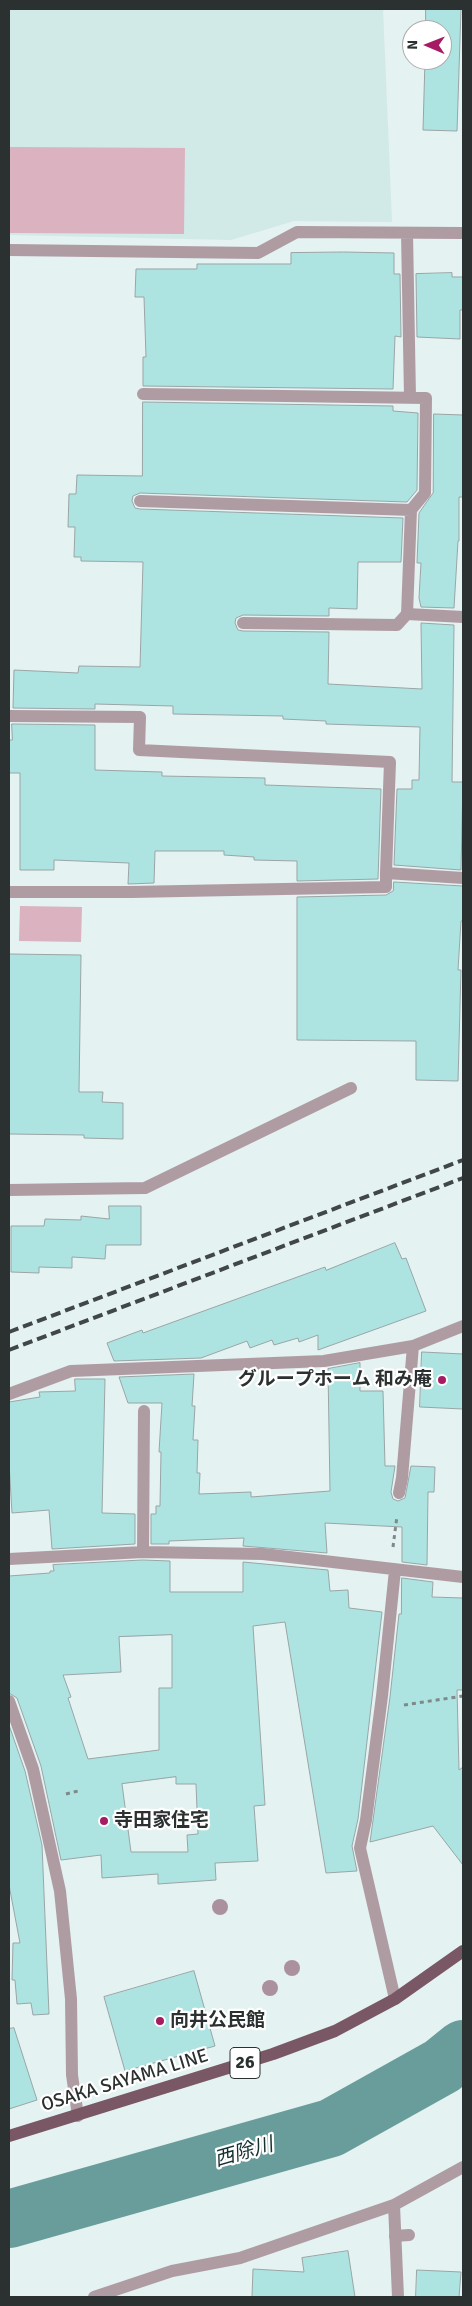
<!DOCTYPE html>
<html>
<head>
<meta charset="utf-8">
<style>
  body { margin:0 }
  #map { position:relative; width:472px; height:2306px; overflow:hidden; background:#e4f2f1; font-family:Signika,sans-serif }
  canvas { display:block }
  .frame { position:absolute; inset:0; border:10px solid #2b3130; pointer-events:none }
  .north { position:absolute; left:402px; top:20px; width:50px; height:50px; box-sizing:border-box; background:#fff; border:1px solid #aaadac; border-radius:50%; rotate:271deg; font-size:14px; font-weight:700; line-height:20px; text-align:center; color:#2b3130 }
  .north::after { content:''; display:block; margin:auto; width:18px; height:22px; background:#a51c64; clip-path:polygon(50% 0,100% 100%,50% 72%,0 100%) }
</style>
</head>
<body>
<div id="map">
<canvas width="472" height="2306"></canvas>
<div class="frame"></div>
<div class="north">N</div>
</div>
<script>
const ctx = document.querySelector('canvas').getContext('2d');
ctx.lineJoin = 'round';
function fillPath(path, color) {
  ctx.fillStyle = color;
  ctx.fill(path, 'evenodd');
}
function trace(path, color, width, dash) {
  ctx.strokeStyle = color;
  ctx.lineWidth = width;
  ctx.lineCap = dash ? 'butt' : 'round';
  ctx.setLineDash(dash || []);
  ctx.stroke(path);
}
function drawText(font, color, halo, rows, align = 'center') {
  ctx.font = font + ' Signika,"Noto Sans JP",sans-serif';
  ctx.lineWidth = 4.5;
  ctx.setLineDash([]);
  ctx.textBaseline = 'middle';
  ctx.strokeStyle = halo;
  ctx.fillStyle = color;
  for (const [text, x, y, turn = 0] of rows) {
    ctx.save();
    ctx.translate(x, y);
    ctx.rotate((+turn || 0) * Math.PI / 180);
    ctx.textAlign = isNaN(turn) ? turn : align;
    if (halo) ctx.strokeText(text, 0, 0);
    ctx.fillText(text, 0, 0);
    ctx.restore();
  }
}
const built = new Path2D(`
  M 9,9 L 383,9 L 392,222 L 294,221 L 231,240 L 9,235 Z`);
const green = new Path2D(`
  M 10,147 L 185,148 L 184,234 L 10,233 Z
  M 20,906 L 82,907 L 81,942 L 19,941 Z`);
const river = new Path2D(`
  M 9,2219 L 331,2128 L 442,2066 L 463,2049`);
const building = new Path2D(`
  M 426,9 L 461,9 L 457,131 L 423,130 L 425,60 L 442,60 L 442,30 L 426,30 Z
  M 344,252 L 394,253 L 394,274 L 400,274 L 401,337 L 395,336 L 393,389 L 143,386 L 143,357 L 146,357 L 144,297 L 135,297 L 136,269 L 197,269 L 197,264 L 291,264 L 291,253 Z
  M 452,273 L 452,277 L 463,277 L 463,310 L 460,310 L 460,339 L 417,337 L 416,274 Z
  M 143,402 L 393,406 L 393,411 L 418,413 L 417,490 L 407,502 L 140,493 L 133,496 L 132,501 L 135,508 L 140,509 L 403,518 L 401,562 L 358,562 L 357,609 L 329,608 L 329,616 L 243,615 L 236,618 L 235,623 L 238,630 L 243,631 L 329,632 L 328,684 L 422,689 L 421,623 L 454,625 L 452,782 L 463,782 L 461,870 L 394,865 L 397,789 L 412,789 L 412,780 L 419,780 L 420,727 L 326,724 L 326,721 L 283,719 L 283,716 L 173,714 L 173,706 L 95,704 L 95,709 L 13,708 L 14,670 L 78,673 L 79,666 L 140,667 L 143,562 L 81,561 L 81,557 L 74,557 L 75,527 L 68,527 L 69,494 L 76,494 L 77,475 L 142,476 Z
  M 434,414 L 463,415 L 463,497 L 459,497 L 459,541 L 458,541 L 454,608 L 421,607 L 419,598 L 421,563 L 417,563 L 419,513 L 433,493 Z
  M 12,724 L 95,725 L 95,770 L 162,772 L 162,776 L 265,778 L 265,785 L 381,789 L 378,879 L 297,881 L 297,861 L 254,860 L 254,857 L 224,855 L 224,851 L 155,851 L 154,883 L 128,884 L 129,863 L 54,860 L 54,870 L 20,870 L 20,773 L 9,773 L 9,740 L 12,740 Z
  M 394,882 L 463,886 L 463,921 L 461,921 L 458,970 L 461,970 L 458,1081 L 416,1080 L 416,1041 L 297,1040 L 297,897 L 386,895 L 393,891 Z
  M 9,954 L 81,955 L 79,1092 L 103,1092 L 102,1102 L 123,1103 L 123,1139 L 84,1138 L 84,1135 L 9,1134 Z
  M 109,1206 L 141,1206 L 141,1245 L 106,1245 L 105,1259 L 72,1257 L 72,1268 L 39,1267 L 39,1273 L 11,1272 L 11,1226 L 44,1226 L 45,1219 L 81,1220 L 81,1216 L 109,1219 Z
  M 395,1243 L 402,1259 L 406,1258 L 426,1311 L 318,1350 L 318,1335 L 299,1342 L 298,1338 L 274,1345 L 272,1340 L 250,1348 L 247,1341 L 201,1358 L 114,1361 L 107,1343 L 142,1330 L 143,1333 L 325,1267 L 326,1270 Z
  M 422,1352 L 463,1354 L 463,1409 L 420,1407 Z
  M 360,1363 L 360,1391 L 383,1391 L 385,1466 L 395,1466 L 391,1492 L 393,1499 L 398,1501 L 405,1498 L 411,1466 L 435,1467 L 434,1492 L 428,1492 L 427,1565 L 402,1562 L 402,1527 L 325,1523 L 327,1553 L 243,1546 L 244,1538 L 169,1541 L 169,1544 L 151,1544 L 151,1514 L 156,1514 L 156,1506 L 160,1506 L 161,1452 L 159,1452 L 162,1403 L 128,1403 L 119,1377 L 194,1374 L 192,1406 L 195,1406 L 193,1440 L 198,1440 L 197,1473 L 200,1473 L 199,1494 L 251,1492 L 251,1497 L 330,1491 L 328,1369 Z
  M 75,1379 L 105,1379 L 102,1513 L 135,1514 L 135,1544 L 52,1549 L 49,1510 L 12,1513 L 9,1463 L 9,1402 L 40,1397 L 39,1392 L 75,1391 Z
  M 143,1560 L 170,1561 L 170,1592 L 243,1592 L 243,1562 L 328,1570 L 330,1591 L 348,1590 L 349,1608 L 382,1612 L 358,1819 L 352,1846 L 357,1871 L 326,1873 L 285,1622 L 253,1626 L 265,1805 L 254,1806 L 258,1861 L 215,1863 L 216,1880 L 158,1884 L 158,1874 L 102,1878 L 101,1855 L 61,1860 L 41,1766 L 17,1698 L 9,1693 L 9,1576 L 50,1573 L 50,1571 L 54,1571 L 53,1565 ZM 172,1635 L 172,1688 L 159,1688 L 159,1750 L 88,1759 L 68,1698 L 71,1697 L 63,1675 L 121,1672 L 119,1637 ZM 176,1777 L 176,1784 L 196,1784 L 198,1834 L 187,1835 L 188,1852 L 131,1852 L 122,1784 Z
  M 402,1578 L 433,1582 L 432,1597 L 463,1598 L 463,1690 L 457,1690 L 459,1770 L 463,1767 L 463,1865 L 433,1826 L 370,1842 L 390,1697 L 399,1614 L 401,1614 Z
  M 9,1725 L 25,1771 L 42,1845 L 49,2014 L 33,2015 L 31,2003 L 17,2004 L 15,1980 L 12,1980 L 13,1943 L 20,1943 L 9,1885 Z
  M 194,1971 L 215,2046 L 125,2071 L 104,1997 Z
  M 14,2028 L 37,2100 L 9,2109 L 9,2029 Z
  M 348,2251 L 355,2297 L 252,2297 L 253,2269 L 304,2272 L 302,2258 Z
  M 417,2270 L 461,2272 L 459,2297 L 416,2297 Z`);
const path = new Path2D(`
  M 393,1547 L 397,1516
  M 404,1705 L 463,1696
  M 66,1794 L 78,1791`);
const service = new Path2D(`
  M 243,623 L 397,625 L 407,614 L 463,617
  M 395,2236 L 409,2235`);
const minor = new Path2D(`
  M 407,233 L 410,397
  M 9,250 L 258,253 L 297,232 L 463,233
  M 143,394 L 426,398 L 425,493 L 411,510 L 407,614
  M 140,501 L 411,510
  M 9,716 L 140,717 L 139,750 L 390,762 L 386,873
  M 9,892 L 131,892 L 386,887 L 386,873 L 463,878
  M 9,1190 L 145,1188 L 351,1088
  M 9,1394 L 71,1371 L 324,1361 L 413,1346
  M 399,1493 L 402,1478 L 413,1346 L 463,1326
  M 143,1552 L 144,1411
  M 9,1559 L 143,1552 L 263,1554 L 463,1577
  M 9,1701 L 33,1769 L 60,1891 L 71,1999 L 72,2075 L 78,2116
  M 395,1999 L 360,1848 L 366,1820 L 382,1696 L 395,1570
  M 394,2205 L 398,2297
  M 94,2297 L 172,2271 L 240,2258 L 394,2205 L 463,2167`);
const primary = new Path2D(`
  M 9,2136 L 273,2054 L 335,2031 L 395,1999 L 463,1951`);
const rail = new Path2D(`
  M 9,1332 L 463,1160
  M 9,1350 L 463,1178`);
const trees = [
  [220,1907],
  [292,1968],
  [270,1988]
];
const markers = [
  [442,1380,5,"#a51c64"],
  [104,1821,5,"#a51c64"],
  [160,2021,5,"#a51c64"]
];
const shields = [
  [245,2063,30]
];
const shieldNames = [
  ["26",245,2063]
];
const poiNames = [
  ["グループホーム 和み庵",432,1380,"right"],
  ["寺田家住宅",114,1821],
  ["向井公民館",170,2021]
];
const streetNames = [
  ["OSAKA SAYAMA LINE",125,2081,-17]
];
const waterNames = [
  ["西除川",244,2153,-16]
];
fillPath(built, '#d1e9e7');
fillPath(green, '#dab2c0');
trace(river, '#699d9b', 58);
fillPath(building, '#ade4e2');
trace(building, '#99a5a5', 1);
trace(path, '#7f8988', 3, [4, 4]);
trace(service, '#af9ca3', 12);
trace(minor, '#af9ca3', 12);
trace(primary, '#795764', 12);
trace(rail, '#404746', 4, [10, 5]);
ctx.fillStyle = '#ab919e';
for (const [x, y] of trees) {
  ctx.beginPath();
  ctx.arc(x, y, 8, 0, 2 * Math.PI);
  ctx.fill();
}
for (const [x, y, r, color] of markers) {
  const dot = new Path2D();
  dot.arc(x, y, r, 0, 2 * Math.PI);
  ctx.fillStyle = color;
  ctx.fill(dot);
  trace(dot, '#fff', 2);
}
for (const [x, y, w] of shields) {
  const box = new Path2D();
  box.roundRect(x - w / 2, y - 15.5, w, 31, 4);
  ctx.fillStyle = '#fff';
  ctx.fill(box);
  trace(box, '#2b3130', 1);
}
drawText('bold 18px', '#2b3130', null, shieldNames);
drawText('bold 19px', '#2b3130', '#fff', poiNames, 'left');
drawText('19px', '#2b3130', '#fff', streetNames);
drawText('italic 20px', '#14302f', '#fff', waterNames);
</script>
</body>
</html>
